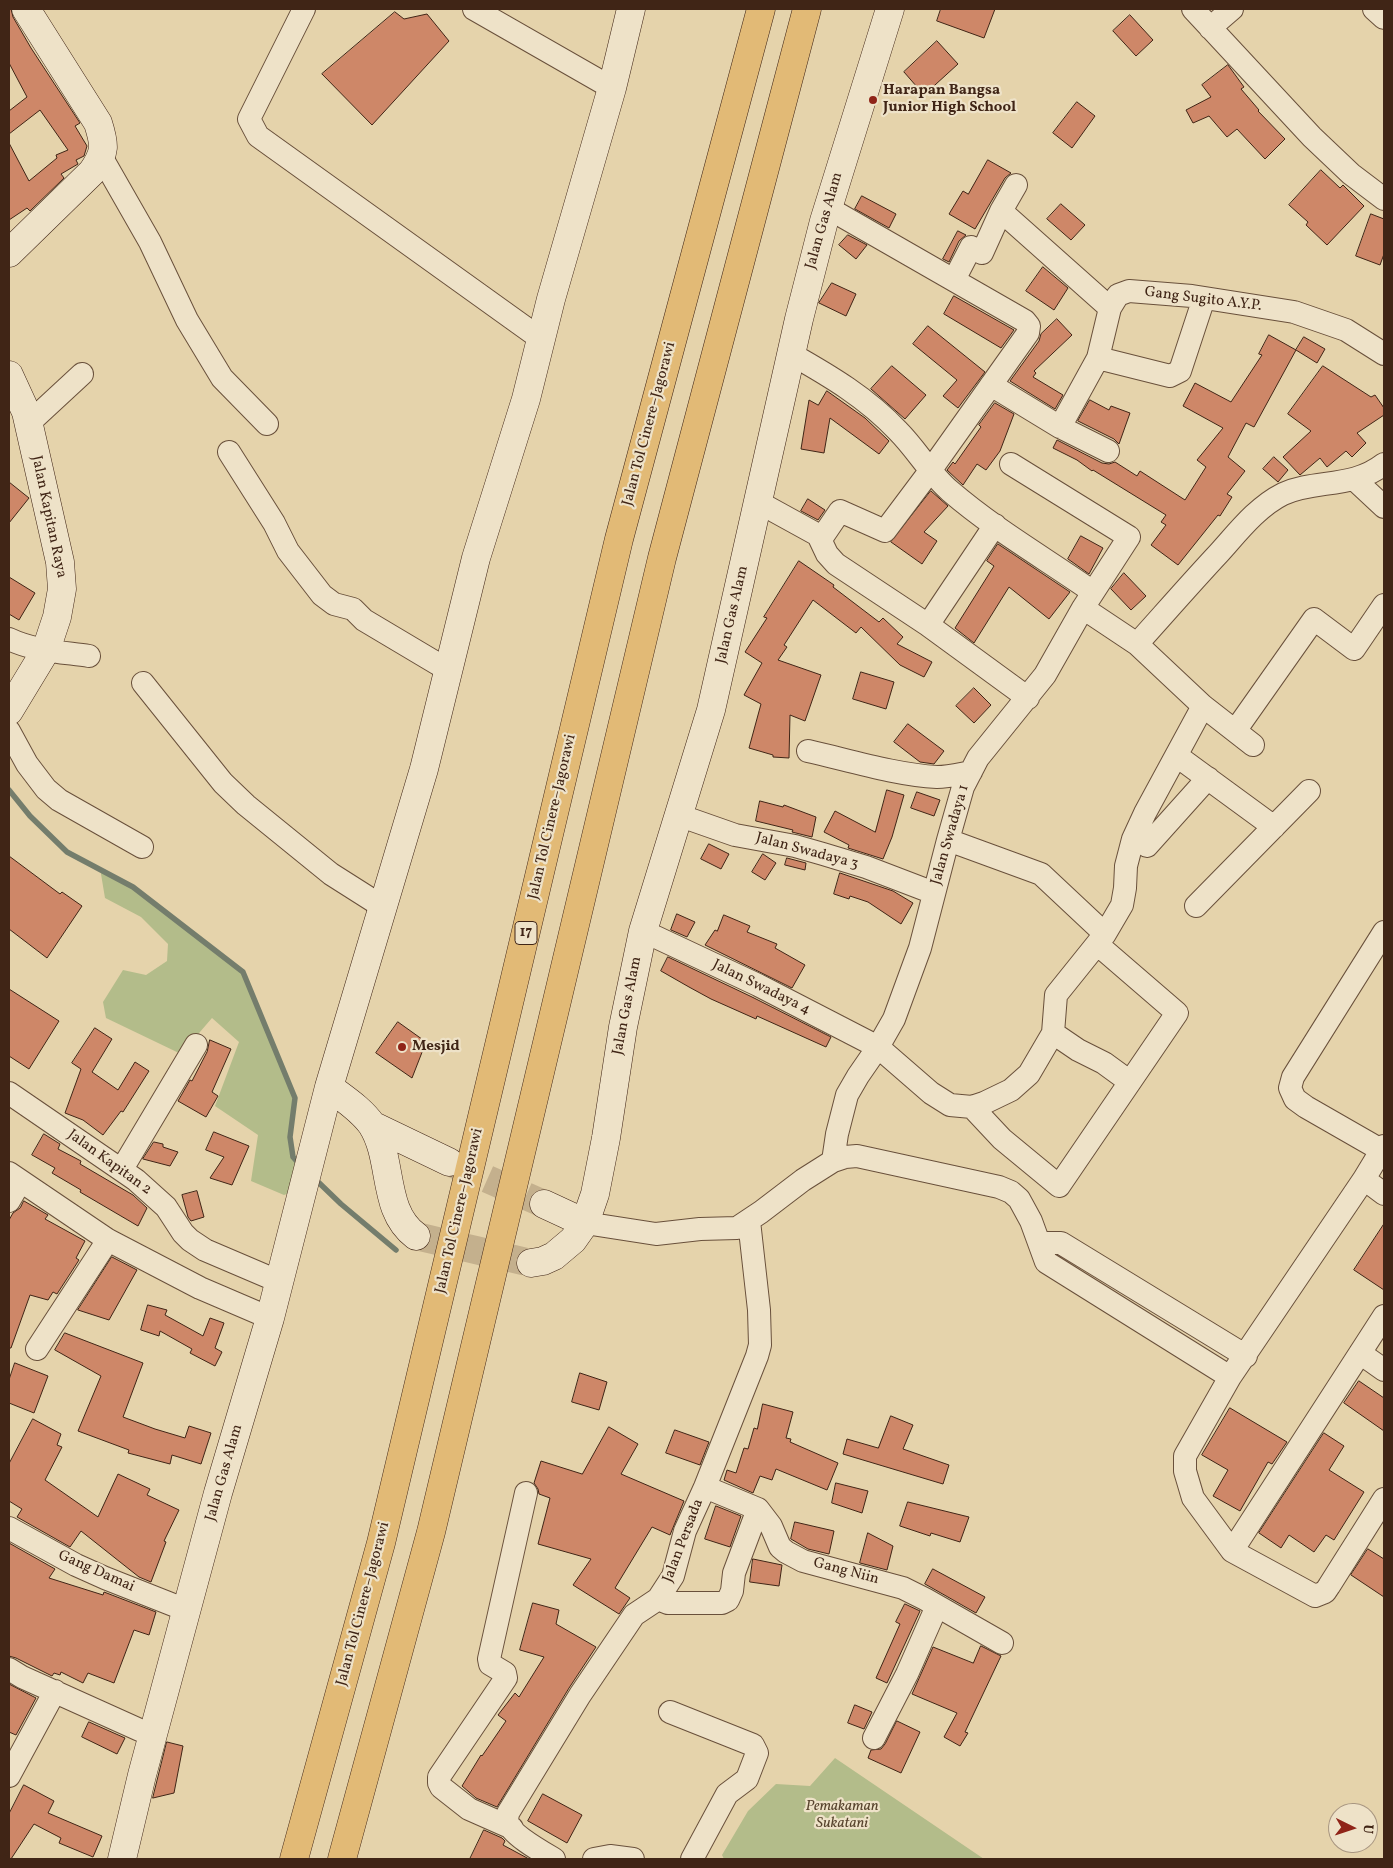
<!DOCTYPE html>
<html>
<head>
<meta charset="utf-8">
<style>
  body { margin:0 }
  #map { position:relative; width:1393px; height:1868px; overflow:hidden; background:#e5d3ab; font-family:Vollkorn,serif }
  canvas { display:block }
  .frame { position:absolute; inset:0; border:10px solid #402516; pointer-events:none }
  .north { position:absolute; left:1328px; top:1803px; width:50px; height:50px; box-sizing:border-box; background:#eee2c8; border:1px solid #a89681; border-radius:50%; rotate:94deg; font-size:14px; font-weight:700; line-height:20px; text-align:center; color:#402516 }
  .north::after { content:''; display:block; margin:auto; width:18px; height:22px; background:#8f2418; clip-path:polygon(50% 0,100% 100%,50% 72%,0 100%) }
</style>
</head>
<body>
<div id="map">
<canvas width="1393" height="1868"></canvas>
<div class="frame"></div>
<div class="north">U</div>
</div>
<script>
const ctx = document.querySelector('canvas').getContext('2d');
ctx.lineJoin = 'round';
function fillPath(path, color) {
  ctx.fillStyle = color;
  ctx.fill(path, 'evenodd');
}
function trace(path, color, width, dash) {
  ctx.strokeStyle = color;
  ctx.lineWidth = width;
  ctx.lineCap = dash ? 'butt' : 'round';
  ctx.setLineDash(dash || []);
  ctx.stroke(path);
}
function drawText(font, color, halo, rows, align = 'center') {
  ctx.font = font + ' Vollkorn,serif';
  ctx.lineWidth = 4.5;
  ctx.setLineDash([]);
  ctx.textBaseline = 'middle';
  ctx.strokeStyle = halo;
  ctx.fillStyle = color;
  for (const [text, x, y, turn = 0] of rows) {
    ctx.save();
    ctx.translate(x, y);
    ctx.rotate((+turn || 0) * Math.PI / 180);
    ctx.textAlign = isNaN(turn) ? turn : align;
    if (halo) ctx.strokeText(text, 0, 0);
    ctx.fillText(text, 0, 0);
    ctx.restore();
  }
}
const green = new Path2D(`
  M 100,868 L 133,887 L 243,972 L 295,1098 L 290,1137 L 293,1157 L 303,1188 L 284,1195 L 251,1181 L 258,1135 L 215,1106 L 239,1042 L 212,1018 L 181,1054 L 106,1018 L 103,1002 L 123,970 L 146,975 L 167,961 L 168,944 L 141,917 L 105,898 Z
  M 835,1758 L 984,1859 L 724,1859 L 722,1855 L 748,1811 L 776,1784 L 810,1786 Z`);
const stream = new Path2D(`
  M 9,790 L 30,816 L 67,852 L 133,887 L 243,972 L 295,1098 L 290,1137 L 293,1157 L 301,1166
  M 313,1177 L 341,1204 L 396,1250`);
const building = new Path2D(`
  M 9,9 L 11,9 L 13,17 L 31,48 L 80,123 L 75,126 L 87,146 L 84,156 L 76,160 L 78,164 L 61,174 L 64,178 L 30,211 L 27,208 L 9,220 L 9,143 L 29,181 L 57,158 L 56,155 L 68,150 L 40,110 L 9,134 L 9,111 L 27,97 L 9,63 Z
  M 941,9 L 995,9 L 984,38 L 937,21 Z
  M 395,12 L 404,19 L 427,14 L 449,41 L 372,125 L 322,74 Z
  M 1130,15 L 1153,40 L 1136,56 L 1113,31 Z
  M 937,41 L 958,64 L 924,95 L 904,72 Z
  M 1228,65 L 1244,87 L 1241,89 L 1259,110 L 1258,111 L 1285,139 L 1265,159 L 1237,129 L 1227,137 L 1209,116 L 1193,123 L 1186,110 L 1211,97 L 1202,85 Z
  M 1077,102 L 1095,116 L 1072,148 L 1053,133 Z
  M 988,160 L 1011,173 L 1005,178 L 975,229 L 949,214 L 963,191 L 968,194 Z
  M 1321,170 L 1340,188 L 1343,185 L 1364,206 L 1327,245 L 1306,225 L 1308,222 L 1289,205 Z
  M 862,196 L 896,214 L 889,228 L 855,209 Z
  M 1061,204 L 1085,225 L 1071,240 L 1047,219 Z
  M 1371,214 L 1384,219 L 1384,254 L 1380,265 L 1356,256 Z
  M 958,231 L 966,235 L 959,241 L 949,262 L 943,259 Z
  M 848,235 L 867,245 L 856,259 L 839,245 Z
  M 1043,267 L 1068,288 L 1054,310 L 1026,291 Z
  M 832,283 L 856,294 L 846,316 L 819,303 Z
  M 954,296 L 1014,330 L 1001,348 L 944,314 Z
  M 1057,319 L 1072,335 L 1034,371 L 1036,373 L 1033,377 L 1063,395 L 1055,409 L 1010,381 L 1039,341 L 1041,334 Z
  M 928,326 L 985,372 L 958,408 L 943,396 L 957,380 L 913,344 Z
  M 1269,335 L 1296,350 L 1254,427 L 1246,423 L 1228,457 L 1245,471 L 1227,494 L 1232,497 L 1220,516 L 1218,515 L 1178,565 L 1151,545 L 1166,525 L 1161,522 L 1166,515 L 1093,470 L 1092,471 L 1077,460 L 1053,448 L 1057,440 L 1102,463 L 1109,464 L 1115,462 L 1137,476 L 1140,471 L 1185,500 L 1206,467 L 1197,460 L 1223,428 L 1183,406 L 1195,383 L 1231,402 L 1262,355 L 1259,354 Z
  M 1304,337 L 1325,349 L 1317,363 L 1296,350 Z
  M 892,366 L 926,395 L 905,419 L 871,389 Z
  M 1323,366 L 1371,397 L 1375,395 L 1384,408 L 1384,415 L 1357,433 L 1366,443 L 1352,457 L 1346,451 L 1327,467 L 1320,458 L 1300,475 L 1283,457 L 1311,431 L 1288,414 Z
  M 827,391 L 865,418 L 889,441 L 879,454 L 830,418 L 824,453 L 801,449 L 809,400 L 818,405 Z
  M 1090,400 L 1109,410 L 1111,406 L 1130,413 L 1119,444 L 1114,439 L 1078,421 Z
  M 995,403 L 1014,414 L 1000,451 L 986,470 L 977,464 L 963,485 L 947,470 L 953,462 L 955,464 L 981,427 L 979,425 Z
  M 1274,457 L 1288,470 L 1278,482 L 1263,469 Z
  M 9,482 L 29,498 L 9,523 Z
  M 931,491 L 948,506 L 924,532 L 937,541 L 922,564 L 891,542 Z
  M 808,499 L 825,510 L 818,520 L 801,511 Z
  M 1081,536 L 1103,548 L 1089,574 L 1068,559 Z
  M 998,544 L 1070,592 L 1049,619 L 1009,587 L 974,643 L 955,628 L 994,566 L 987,561 Z
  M 799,561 L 834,585 L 833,587 L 879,622 L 883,618 L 903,637 L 897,644 L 932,662 L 924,677 L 900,665 L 861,627 L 856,633 L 813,600 L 784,645 L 787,647 L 778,660 L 821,675 L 805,721 L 790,715 L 789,758 L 773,757 L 773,755 L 749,748 L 761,704 L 744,695 L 762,663 L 745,652 L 767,618 L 764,617 Z
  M 1124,573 L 1146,596 L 1131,610 L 1111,589 Z
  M 9,577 L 35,593 L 19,620 L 9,614 Z
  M 861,672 L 894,682 L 886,709 L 853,699 Z
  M 974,688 L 991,705 L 974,723 L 956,706 Z
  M 908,724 L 944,751 L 934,764 L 920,762 L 894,742 Z
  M 887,790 L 904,795 L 892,837 L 883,859 L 848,848 L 849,845 L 824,832 L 835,811 L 875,832 Z
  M 917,792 L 940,800 L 934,816 L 911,808 Z
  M 760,801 L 783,807 L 784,805 L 816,817 L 812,837 L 792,832 L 793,830 L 756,821 Z
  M 709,844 L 729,854 L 721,869 L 701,859 Z
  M 763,854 L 776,863 L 765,880 L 752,872 Z
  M 9,856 L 60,894 L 62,892 L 82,906 L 47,958 L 9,929 Z
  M 787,858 L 806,863 L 805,870 L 785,865 Z
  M 840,873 L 893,891 L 913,903 L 901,924 L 868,902 L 850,896 L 849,899 L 834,894 Z
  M 677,914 L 695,922 L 687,937 L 671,930 Z
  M 724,915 L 750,926 L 747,932 L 777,944 L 775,948 L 805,965 L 792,988 L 705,945 L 715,930 L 717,931 Z
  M 668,957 L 752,997 L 831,1037 L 826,1047 L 757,1016 L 756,1019 L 711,999 L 689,987 L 661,971 Z
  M 9,989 L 59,1021 L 29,1069 L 9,1056 Z
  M 398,1022 L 426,1042 L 412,1078 L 376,1053 Z
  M 95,1028 L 112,1039 L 92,1072 L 118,1090 L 135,1062 L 149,1071 L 123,1112 L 121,1111 L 103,1135 L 83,1120 L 65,1113 L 81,1069 L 72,1063 Z
  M 210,1040 L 231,1049 L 212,1092 L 218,1096 L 206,1117 L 178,1101 L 190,1080 L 192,1081 L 207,1052 Z
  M 214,1132 L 249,1146 L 232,1185 L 210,1178 L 224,1157 L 206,1150 Z
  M 44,1134 L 60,1144 L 58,1149 L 81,1161 L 80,1164 L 133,1195 L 147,1208 L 138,1226 L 80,1192 L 81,1190 L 52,1173 L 55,1168 L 32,1155 Z
  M 154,1142 L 163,1144 L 163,1147 L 178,1152 L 170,1166 L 143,1159 Z
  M 197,1191 L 204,1217 L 191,1221 L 188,1217 L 182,1195 Z
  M 24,1201 L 48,1215 L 45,1219 L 85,1241 L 76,1258 L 79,1260 L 57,1294 L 53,1292 L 48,1300 L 30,1295 L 11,1348 L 9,1348 L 9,1220 L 13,1213 L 20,1208 Z
  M 1384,1224 L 1384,1290 L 1354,1270 Z
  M 112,1257 L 137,1270 L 109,1320 L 78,1310 Z
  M 148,1305 L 167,1310 L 165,1315 L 203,1336 L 210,1318 L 224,1323 L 215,1348 L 222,1352 L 215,1366 L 190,1353 L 192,1349 L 160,1331 L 159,1336 L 141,1330 Z
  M 65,1333 L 143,1363 L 123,1417 L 155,1429 L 185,1438 L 189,1426 L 211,1433 L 201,1464 L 172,1455 L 170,1464 L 128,1453 L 129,1450 L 78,1431 L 101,1376 L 55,1350 Z
  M 15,1363 L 48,1376 L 34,1413 L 9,1403 L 9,1380 Z
  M 580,1373 L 607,1382 L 599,1410 L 572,1402 Z
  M 1359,1381 L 1384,1398 L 1384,1431 L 1344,1403 Z
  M 763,1404 L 793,1412 L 786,1438 L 791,1439 L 790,1442 L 838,1463 L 827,1490 L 776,1469 L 772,1480 L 760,1476 L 753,1493 L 724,1480 L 727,1470 L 736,1473 L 744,1448 L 748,1449 L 754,1428 L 757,1429 Z
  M 1230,1408 L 1287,1442 L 1272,1464 L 1268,1462 L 1240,1511 L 1213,1496 L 1228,1470 L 1202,1455 Z
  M 891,1416 L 913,1425 L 903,1449 L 949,1465 L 943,1484 L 843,1454 L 847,1439 L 878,1448 Z
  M 33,1419 L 61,1434 L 57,1445 L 62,1447 L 45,1480 L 98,1517 L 118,1474 L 150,1489 L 147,1495 L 179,1510 L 164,1541 L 166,1542 L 151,1582 L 139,1577 L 81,1531 L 70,1547 L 17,1517 L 22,1509 L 9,1501 L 9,1464 Z
  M 609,1427 L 638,1444 L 621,1474 L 684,1501 L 670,1535 L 652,1527 L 615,1588 L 630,1598 L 619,1614 L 573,1585 L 591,1559 L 538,1544 L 550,1498 L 539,1494 L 538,1489 L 534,1483 L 541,1461 L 582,1474 Z
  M 675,1430 L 709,1442 L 700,1465 L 666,1453 Z
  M 1324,1433 L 1344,1446 L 1329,1470 L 1364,1492 L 1334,1540 L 1326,1535 L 1314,1552 L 1289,1535 L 1281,1548 L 1259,1533 Z
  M 836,1483 L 868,1491 L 862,1513 L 832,1503 Z
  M 908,1502 L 969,1517 L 960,1542 L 931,1533 L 930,1536 L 900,1526 Z
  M 716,1506 L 741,1516 L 730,1547 L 705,1539 Z
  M 795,1522 L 834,1531 L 829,1554 L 808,1549 L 791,1539 Z
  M 868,1533 L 893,1546 L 887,1570 L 860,1563 Z
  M 9,1543 L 55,1569 L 49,1578 L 103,1595 L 104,1592 L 156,1612 L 149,1635 L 134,1630 L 114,1683 L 88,1673 L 83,1683 L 61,1672 L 60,1675 L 54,1673 L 52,1676 L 16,1658 L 9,1656 Z
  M 1368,1549 L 1384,1559 L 1384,1597 L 1351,1575 Z
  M 753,1559 L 782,1565 L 779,1586 L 750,1582 Z
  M 933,1569 L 985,1597 L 976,1613 L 925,1584 Z
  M 533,1603 L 559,1610 L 556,1624 L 596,1647 L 569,1688 L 497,1807 L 476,1798 L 462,1786 L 481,1755 L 482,1756 L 506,1721 L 498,1715 L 515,1693 L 519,1697 L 544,1657 L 520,1650 Z
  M 905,1604 L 920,1611 L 887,1683 L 876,1678 L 900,1624 L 896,1622 Z
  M 981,1646 L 1001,1656 L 965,1732 L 968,1733 L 960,1746 L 944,1737 L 957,1713 L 912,1694 L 933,1647 L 973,1663 Z
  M 9,1684 L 36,1698 L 16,1735 L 9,1732 Z
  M 855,1705 L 872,1712 L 864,1729 L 848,1723 Z
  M 897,1721 L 920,1732 L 901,1773 L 868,1758 L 871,1750 L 881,1749 L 885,1744 Z
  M 89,1722 L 125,1738 L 117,1754 L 82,1737 Z
  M 167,1742 L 183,1746 L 174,1793 L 153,1798 Z
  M 24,1785 L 54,1801 L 48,1813 L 102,1836 L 93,1857 L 59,1843 L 61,1838 L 34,1824 L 11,1859 L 9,1859 L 9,1814 Z
  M 543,1794 L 582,1815 L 567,1843 L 528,1821 Z
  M 484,1830 L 502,1838 L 505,1841 L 503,1845 L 529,1859 L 470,1859 Z`);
const secondaryTunnel = new Path2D(`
  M 449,1162 L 544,1204
  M 416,1236 L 531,1263`);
const street = new Path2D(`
  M 304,9 L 249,119 L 258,136 L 541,339
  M 474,9 L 612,88
  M 1193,9 L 1312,137 L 1351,174 L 1384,199
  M 1374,9 L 1384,18
  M 1210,28 L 1232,9
  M 102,158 L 150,242 L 187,320 L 222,378 L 267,424
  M 1001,211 L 1110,308
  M 954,280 L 971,247 L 982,253 L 1001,211 L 1016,185
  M 791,354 C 830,376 867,398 898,431 C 917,450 930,474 950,491 C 994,529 1046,559 1093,592
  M 1098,358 L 1170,376 L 1180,371 L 1204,298
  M 991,385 L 1060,427 L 1098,358 L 1110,308 L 1118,295 L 1129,291 L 1192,296 L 1294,312 L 1346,330 L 1384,354
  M 28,424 L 82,374
  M 1060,427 L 1108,451
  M 229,452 L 274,523 L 288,551 L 322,595 L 334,604 L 353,609 L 364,620 L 448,670
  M 1354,479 L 1384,507
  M 758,502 L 818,535 L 827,554 L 836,564 L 928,625 L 1028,698
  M 821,539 L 840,511 L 885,531 L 930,471 L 1028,333 L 1029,326 L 1025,321 L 828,208
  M 1083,608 L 1137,644 L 1203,706 L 1253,745
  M 928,625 L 995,525
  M 9,639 C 34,651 62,652 89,656
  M 1137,644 C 1164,614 1191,583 1219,553 C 1238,532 1257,507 1283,494 C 1316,479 1352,489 1384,464
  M 143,683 L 223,783 L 246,805 L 331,874 L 383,907
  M 9,731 L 27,764 L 46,789 L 59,800 L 142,847
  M 1235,731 L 1314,619 L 1354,649 L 1384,605
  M 808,751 C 848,760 897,775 937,777 C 948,777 960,774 971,772
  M 1177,756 L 1274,827
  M 678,815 L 735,835 L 795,846 L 823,854 L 866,867 L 934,893
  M 948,840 L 1041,874 L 1105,934
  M 1147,846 L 1208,778
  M 1196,906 L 1309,791
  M 643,931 L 758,985 L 878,1047 L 931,1093 L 950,1105 L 972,1107 L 984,1103 L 1011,1090 L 1029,1074 L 1053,1033 L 1056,995 L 1105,934 L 1122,905 L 1125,888 L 1126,866 L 1133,839 L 1145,813 L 1203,706
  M 1053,1033 L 1078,1050 L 1104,1063 L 1130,1082
  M 9,1093 L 136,1180 L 166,1207 L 183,1233 L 190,1240 L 205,1250 L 280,1282
  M 972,1107 L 1002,1139 L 1059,1186 L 1177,1013 L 1097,944
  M 1384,1146 L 1364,1179 L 1230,1377 L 1185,1456 L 1185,1471 L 1193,1498 L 1232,1551 L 1315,1596 L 1325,1592 L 1329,1586 L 1384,1499
  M 1381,1150 L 1306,1107 L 1295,1099 L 1290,1088 L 1293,1077 L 1384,932
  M 833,1161 L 837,1134 L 847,1095 L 858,1076 L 878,1047 L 894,1019 L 920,948 L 948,840 L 963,787 L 978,758 L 1045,675 L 1083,608 L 1129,537 L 1011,464
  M 122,1169 L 196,1045
  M 9,1173 L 108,1240 L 200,1288 L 270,1318
  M 1364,1179 L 1384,1194
  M 9,1201 L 20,1182
  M 585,1223 L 656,1234 L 700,1229 L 737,1228 L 761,1212 L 803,1180 L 833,1161 L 845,1157 L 857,1156 L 999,1187 L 1011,1192 L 1019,1199 L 1031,1221 L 1046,1262 L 1230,1377
  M 1040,1243 L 1061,1243 L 1246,1356
  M 37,1349 L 108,1240
  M 1360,1353 L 1384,1370
  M 705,1487 L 758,1509 L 771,1526 L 780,1547 L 786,1552 L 803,1561 L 903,1588 L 925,1599 L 1002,1643
  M 9,1528 L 76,1565 L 105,1578 L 186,1610
  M 1232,1551 L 1384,1316
  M 658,1599 L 668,1603 L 722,1603 L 728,1600 L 732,1591 L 734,1573 L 758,1509
  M 9,1669 L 22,1677 L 153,1736
  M 670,1712 L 753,1745 L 757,1753 L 747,1779 L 727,1794 L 692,1859
  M 874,1738 L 907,1674 L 937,1606
  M 9,1776 L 55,1691
  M 512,1828 L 469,1809 L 441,1787 L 439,1783 L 439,1777 L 506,1678 L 505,1673 L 490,1664 L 489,1659 L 526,1493
  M 554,1859 C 542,1852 510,1834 507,1821 C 507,1818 508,1815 508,1813 L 580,1695 L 634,1615 L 658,1599 L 673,1576 L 685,1531 L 705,1487 L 757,1356 L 760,1345 L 759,1310 L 749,1221
  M 594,1859 L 610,1856 L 633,1859`);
const secondary = new Path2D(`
  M 9,253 L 92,172 C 106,152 105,145 98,123 L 26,9
  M 9,375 L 26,412 L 60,562 L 62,589 L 57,617 L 46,650 L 9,711
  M 329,1087 C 343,1098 361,1109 372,1125 C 394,1160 381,1210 416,1236
  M 372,1125 L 449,1162
  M 544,1204 L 585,1223
  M 531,1263 L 543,1261 L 554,1256 L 573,1240 L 585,1223 L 595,1194 L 606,1138 L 623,1027 L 643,931 L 711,710 L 799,319 L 824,221 L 890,9
  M 122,1859 L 142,1775 L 218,1493 L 270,1318 L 329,1087 L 424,769 L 476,558 L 526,399 L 551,299 L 612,88 L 631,9`);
const highway = new Path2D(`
  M 294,1859 L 381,1543 L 619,539 L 761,9
  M 342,1859 L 431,1532 L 662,558 L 807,9`);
const markers = [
  [873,100,5,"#8f2418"],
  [402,1047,5,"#8f2418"]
];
const shields = [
  [526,933,22]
];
const shieldNames = [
  ["17",526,933]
];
const poiNames = [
  ["Harapan Bangsa",883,91],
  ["Junior High School",883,108],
  ["Mesjid",412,1047]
];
const streetNames = [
  ["Jalan Gas Alam",825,221,-74],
  ["Gang Sugito A.Y.P.",1203,300,7],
  ["Jalan Tol Cinere–Jagorawi",650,424,-75],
  ["Jalan Kapitan Raya",48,517,78],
  ["Jalan Gas Alam",733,615,-77],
  ["Jalan Tol Cinere–Jagorawi",553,817,-77],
  ["Jalan Swadaya 1",951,835,-74],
  ["Jalan Swadaya 3",807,852,15],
  ["Jalan Swadaya 4",761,988,26],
  ["Jalan Gas Alam",628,1006,-79],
  ["Jalan Kapitan 2",109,1163,36],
  ["Jalan Tol Cinere–Jagorawi",460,1211,-77],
  ["Jalan Gas Alam",225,1473,-74],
  ["Jalan Persada",684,1541,-69],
  ["Gang Damai",96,1572,24],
  ["Gang Niin",846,1572,15],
  ["Jalan Tol Cinere–Jagorawi",364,1604,-75]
];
const parkNames = [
  ["Pemakaman",842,1807],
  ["Sukatani",842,1824]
];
fillPath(green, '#b3bc8a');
trace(stream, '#747d6c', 5.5);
fillPath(building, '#ce8768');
trace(building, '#402516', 1);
trace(secondaryTunnel, '#c4b08d', 28, [28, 14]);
trace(street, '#69503b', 24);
trace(secondary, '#402516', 29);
trace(highway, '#402516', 29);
trace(street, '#eee2c8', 22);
trace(secondary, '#eee2c8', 28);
trace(highway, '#e2ba76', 28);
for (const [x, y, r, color] of markers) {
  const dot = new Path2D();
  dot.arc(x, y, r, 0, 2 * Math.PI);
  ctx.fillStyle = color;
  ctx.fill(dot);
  trace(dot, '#eee2c8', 2);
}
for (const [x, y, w] of shields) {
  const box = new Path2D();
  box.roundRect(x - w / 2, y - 11.5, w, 23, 4);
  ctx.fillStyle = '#eee2c8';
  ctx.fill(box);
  trace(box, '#402516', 1);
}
drawText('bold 14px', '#402516', null, shieldNames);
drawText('bold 15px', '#402516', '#eee2c8', poiNames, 'left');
drawText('15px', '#402516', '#eee2c8', streetNames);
drawText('italic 15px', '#57432d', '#eee2c8', parkNames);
</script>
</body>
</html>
